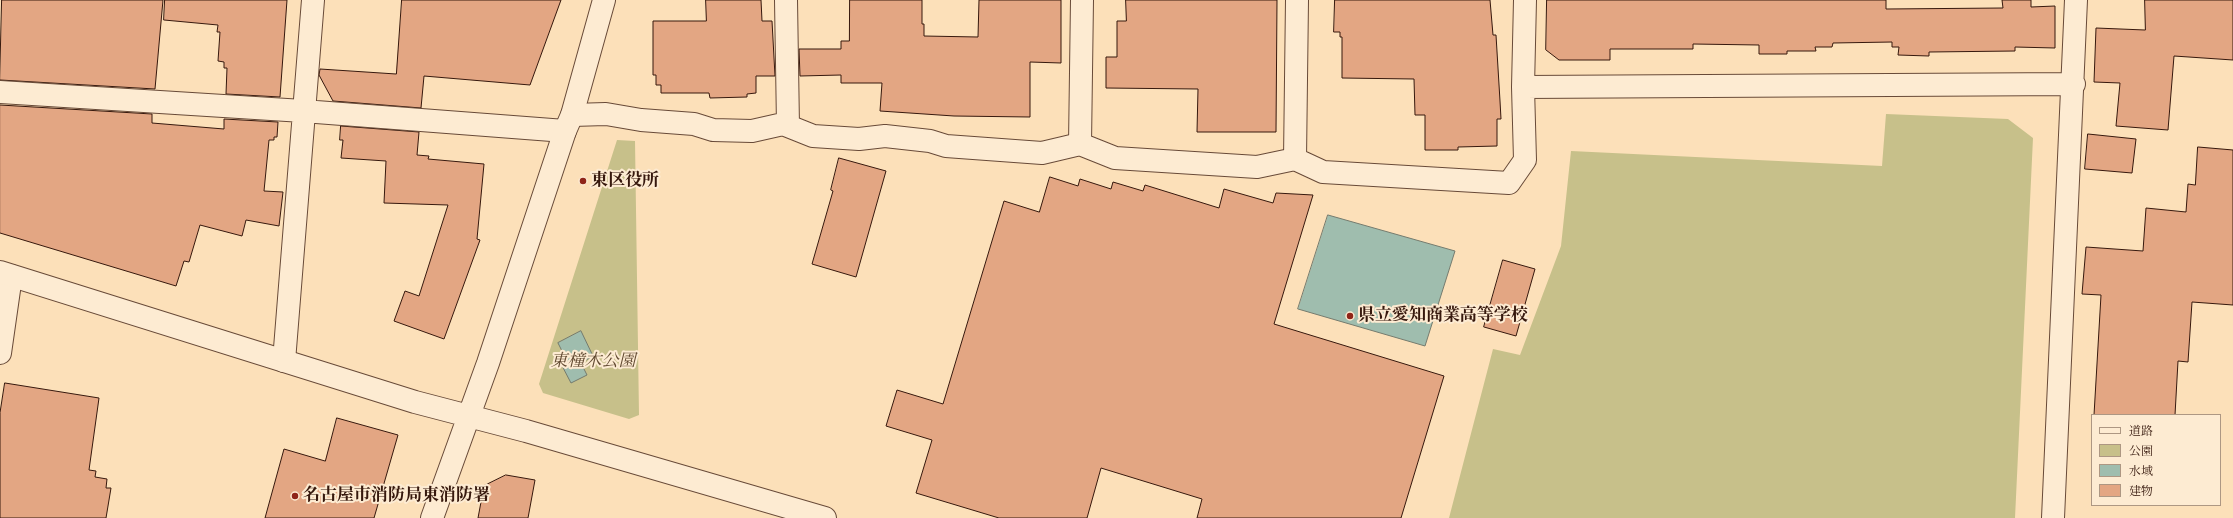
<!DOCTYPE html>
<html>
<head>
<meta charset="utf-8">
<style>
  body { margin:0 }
  #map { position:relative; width:2233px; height:518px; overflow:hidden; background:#fce0b9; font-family:"IM FELL DW Pica","Noto Serif JP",serif }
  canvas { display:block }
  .legend { position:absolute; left:2091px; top:414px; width:130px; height:92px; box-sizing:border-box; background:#fdebd2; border:1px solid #ad9783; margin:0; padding:5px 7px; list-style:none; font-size:12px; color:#36180d }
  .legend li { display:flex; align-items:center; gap:8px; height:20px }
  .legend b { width:20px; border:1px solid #ad9783 }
</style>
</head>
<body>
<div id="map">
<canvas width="2233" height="518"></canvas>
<ul class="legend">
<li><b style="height:5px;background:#fdebd2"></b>道路</li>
<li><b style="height:11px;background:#c7c08a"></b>公園</li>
<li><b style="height:11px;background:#9fbdae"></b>水域</li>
<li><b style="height:11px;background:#e3a683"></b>建物</li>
</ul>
</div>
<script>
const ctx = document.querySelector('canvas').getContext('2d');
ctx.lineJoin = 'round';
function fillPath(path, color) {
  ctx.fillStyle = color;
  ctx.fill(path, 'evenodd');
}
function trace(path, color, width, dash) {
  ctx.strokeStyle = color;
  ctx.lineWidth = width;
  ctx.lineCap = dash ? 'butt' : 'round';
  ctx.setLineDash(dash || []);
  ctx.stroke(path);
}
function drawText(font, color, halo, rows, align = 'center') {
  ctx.font = font + ' "IM FELL DW Pica","Noto Serif JP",serif';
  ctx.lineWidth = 4;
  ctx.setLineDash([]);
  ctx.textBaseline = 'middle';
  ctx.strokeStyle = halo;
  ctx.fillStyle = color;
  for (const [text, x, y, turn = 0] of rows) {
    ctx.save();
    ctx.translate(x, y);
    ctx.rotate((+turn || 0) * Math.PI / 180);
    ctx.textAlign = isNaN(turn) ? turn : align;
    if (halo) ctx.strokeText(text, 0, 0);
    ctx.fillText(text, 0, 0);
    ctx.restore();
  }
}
const green = new Path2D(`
  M 1886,114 L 2008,119 L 2033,138 L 2015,518 L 1449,518 L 1493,349 L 1520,355 L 1561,246 L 1571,151 L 1882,166 Z
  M 617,140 L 635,141 L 639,415 L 629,419 L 543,393 L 539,384 Z`);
const water = new Path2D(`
  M 1328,215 L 1455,251 L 1425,346 L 1298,309 Z
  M 581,331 L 593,356 L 581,363 L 587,375 L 571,383 L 559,360 L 565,357 L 558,343 Z`);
const building = new Path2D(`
  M 2,0 L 163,0 L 155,89 L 0,80 Z
  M 165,0 L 287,0 L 280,97 L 226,94 L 227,68 L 224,68 L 224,62 L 218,61 L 220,32 L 217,32 L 218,25 L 164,20 Z
  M 402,0 L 561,0 L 530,85 L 424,76 L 421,108 L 333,101 L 319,75 L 320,69 L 396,74 Z
  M 706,0 L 761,0 L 762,21 L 772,21 L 775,76 L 756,76 L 756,93 L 747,94 L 747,97 L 710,98 L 709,93 L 661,93 L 661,85 L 656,85 L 656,75 L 653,75 L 653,21 L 706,21 Z
  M 850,0 L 922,0 L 922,24 L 924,24 L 924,36 L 978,37 L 979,0 L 1061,0 L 1061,63 L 1030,62 L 1030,117 L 954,116 L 880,111 L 882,83 L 841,83 L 841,75 L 800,76 L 799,49 L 841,49 L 841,41 L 849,41 Z
  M 1126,0 L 1277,0 L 1276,132 L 1197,132 L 1198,89 L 1106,88 L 1106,57 L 1117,57 L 1117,21 L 1126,21 Z
  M 1335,0 L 1490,0 L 1493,35 L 1496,35 L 1500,101 L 1501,119 L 1497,119 L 1497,146 L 1458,147 L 1458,150 L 1425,150 L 1425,115 L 1415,115 L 1414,79 L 1342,78 L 1342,37 L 1340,37 L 1340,32 L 1334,32 Z
  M 1547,0 L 1886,0 L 1886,9 L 2003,8 L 2002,0 L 2031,0 L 2031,7 L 2055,6 L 2055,48 L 2015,47 L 2015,51 L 1929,52 L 1929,56 L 1898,55 L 1899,47 L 1892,47 L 1892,42 L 1833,43 L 1832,47 L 1815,47 L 1816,51 L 1787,51 L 1787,54 L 1759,54 L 1759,45 L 1693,44 L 1693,49 L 1610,49 L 1610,60 L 1559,60 L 1546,50 Z
  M 2145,0 L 2233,0 L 2233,60 L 2174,56 L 2168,130 L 2116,126 L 2120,83 L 2094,82 L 2096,28 L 2145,30 Z
  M 0,105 L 152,114 L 152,123 L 224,129 L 224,119 L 278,122 L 277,137 L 274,137 L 274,140 L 269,140 L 264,191 L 283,192 L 279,226 L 246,220 L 242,236 L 200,225 L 189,262 L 184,261 L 176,286 L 0,233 Z
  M 341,126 L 419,132 L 417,155 L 429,156 L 428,159 L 484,164 L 477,239 L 480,240 L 444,339 L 394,321 L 405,291 L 419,296 L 448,205 L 384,203 L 386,161 L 341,158 L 343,140 L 340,140 Z
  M 2088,134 L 2136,139 L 2132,173 L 2085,169 Z
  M 2198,147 L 2233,150 L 2233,305 L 2192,302 L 2188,362 L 2178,361 L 2175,415 L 2094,415 L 2101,295 L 2082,294 L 2086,247 L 2143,251 L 2146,208 L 2186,212 L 2188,184 L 2195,185 Z
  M 839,158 L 886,171 L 856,277 L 812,264 L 833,191 L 831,190 Z
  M 1050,177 L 1078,186 L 1080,179 L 1111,189 L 1113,182 L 1143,191 L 1145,185 L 1219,208 L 1224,189 L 1273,203 L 1276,193 L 1313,195 L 1274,324 L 1444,376 L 1401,518 L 1197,518 L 1202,499 L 1101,468 L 1087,518 L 999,518 L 916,493 L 932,440 L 886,426 L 897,390 L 943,404 L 1004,201 L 1039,212 Z
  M 1503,260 L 1535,269 L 1516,336 L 1484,327 Z
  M 5,383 L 99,398 L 89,470 L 96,471 L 95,477 L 107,479 L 106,488 L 111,488 L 106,518 L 0,518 L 0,413 Z
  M 337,418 L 398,435 L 374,518 L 265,518 L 284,449 L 325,461 Z
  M 506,475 L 535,480 L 528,518 L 478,518 L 484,486 Z`);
const minor = new Path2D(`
  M 786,0 L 788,126
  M 1523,87 L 2074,84
  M 0,92 L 303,111 L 565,131
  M 572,115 L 606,114 L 641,120 L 694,124 L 713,130 L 752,131 L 783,124 L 813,136 L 859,139 L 885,136 L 930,141 L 946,146 L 1042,153 L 1080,144 L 1115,158 L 1257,167 L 1295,159 L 1323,172 L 1509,183 L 1525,160 L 1523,87 L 1525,0
  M 1080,144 L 1082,0
  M 1295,159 L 1297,0
  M 0,353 L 11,276
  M 284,361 L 313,0
  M 2053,518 L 2076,0`);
const tertiary = new Path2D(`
  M 0,272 L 415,402 L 526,431 L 825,518
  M 432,518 L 488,363 L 565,131 L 572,115 L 604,0`);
const markers = [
  [583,181,4,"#8f2418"],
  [1350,316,4,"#8f2418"],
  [295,496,4,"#8f2418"]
];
const poiNames = [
  ["東区役所",591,181],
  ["県立愛知商業高等学校",1358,316],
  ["名古屋市消防局東消防署",303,496]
];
const parkNames = [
  ["東橦木公園",593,362]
];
fillPath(green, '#c7c08a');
fillPath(water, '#9fbdae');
trace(water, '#757b6e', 1);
fillPath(building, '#e3a683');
trace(building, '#36180d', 1);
trace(minor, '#684a38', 24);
trace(tertiary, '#684a38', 24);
trace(minor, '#fdebd2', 22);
trace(tertiary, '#fdebd2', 22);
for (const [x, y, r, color] of markers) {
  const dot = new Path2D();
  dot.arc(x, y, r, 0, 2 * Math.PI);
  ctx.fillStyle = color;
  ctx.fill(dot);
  trace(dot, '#fdebd2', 1.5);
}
drawText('bold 17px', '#36180d', '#fdebd2', poiNames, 'left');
drawText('italic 17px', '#624a32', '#fdebd2', parkNames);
</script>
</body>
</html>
